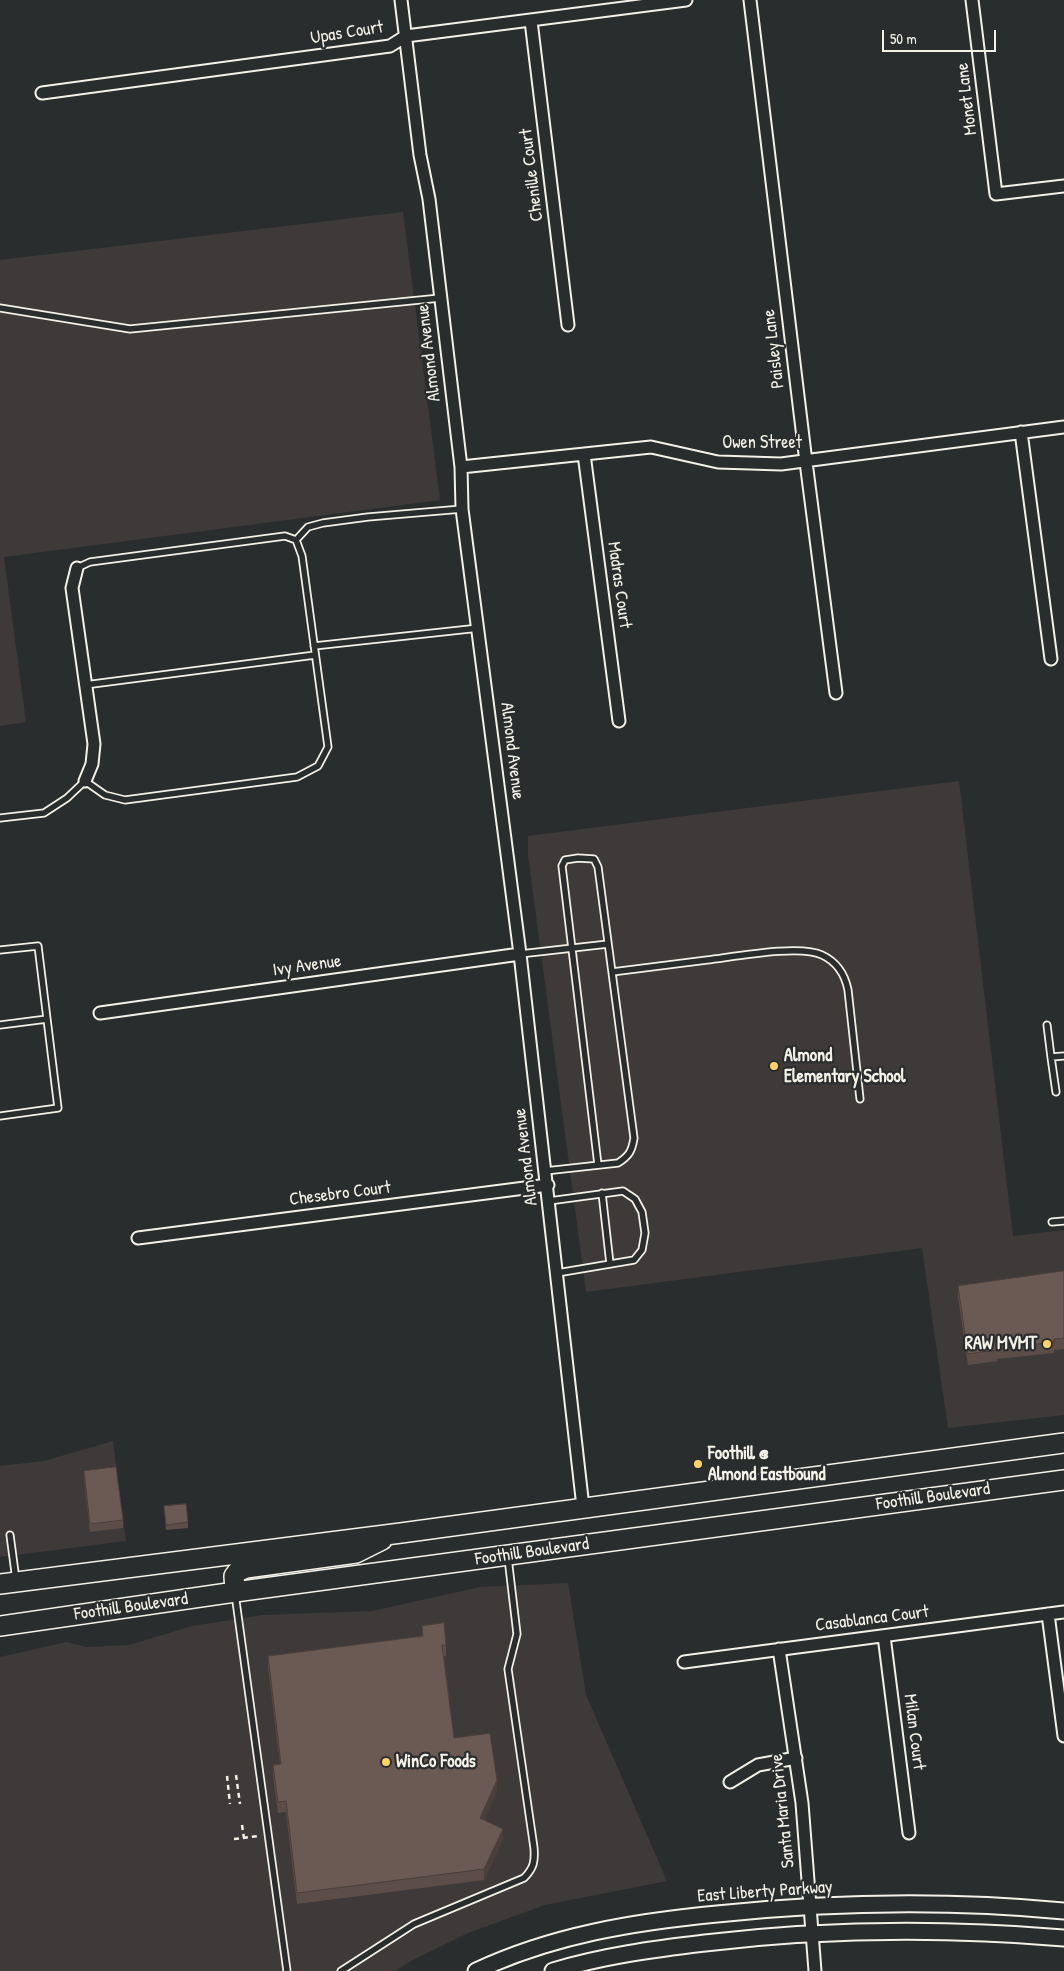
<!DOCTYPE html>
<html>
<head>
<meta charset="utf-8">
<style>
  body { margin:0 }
  #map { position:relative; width:1064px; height:1971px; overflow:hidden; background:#2a2d2e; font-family:"Patrick Hand",sans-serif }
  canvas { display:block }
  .scale { position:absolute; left:882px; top:30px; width:114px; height:22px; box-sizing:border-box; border:2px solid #f4f1e8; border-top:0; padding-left:6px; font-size:15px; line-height:18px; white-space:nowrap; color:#f4f1e8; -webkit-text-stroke:4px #2a2d2e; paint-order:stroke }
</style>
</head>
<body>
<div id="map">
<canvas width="1064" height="1971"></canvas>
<div class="scale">50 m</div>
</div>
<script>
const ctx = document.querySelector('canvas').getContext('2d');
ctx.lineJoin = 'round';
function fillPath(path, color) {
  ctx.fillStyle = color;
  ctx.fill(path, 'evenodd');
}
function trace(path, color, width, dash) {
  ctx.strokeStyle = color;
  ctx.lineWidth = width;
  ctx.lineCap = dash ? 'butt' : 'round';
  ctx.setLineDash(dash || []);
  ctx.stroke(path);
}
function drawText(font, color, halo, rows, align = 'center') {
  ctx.font = font + ' "Patrick Hand",sans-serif';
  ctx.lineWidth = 4.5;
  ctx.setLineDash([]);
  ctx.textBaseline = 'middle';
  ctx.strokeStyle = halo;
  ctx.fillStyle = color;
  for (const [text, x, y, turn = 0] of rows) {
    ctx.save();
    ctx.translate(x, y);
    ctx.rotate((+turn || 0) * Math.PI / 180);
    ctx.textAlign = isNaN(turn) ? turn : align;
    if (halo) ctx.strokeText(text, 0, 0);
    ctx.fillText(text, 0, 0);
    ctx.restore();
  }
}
const built = new Path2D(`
  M 403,212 L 440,500 L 4,557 L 26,722 L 0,726 L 0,260 Z
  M 959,781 L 1013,1236 L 1064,1230 L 1064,1415 L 948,1428 L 922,1248 L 586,1292 L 528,855 L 528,836 Z
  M 113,1441 L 126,1541 L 0,1557 L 0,1466 L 44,1461 Z
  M 568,1583 L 586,1695 L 667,1881 L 545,1905 L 468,1933 L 411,1961 L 396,1971 L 0,1971 L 0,1657 L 67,1642 L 86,1647 L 129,1645 L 192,1626 L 262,1615 L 372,1611 L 480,1587 Z`);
const path = new Path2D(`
  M 236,1775 L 240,1804
  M 227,1776 L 230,1804
  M 242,1825 L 244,1838
  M 234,1839 L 259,1836`);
const service = new Path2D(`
  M 0,308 L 130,329 L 440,298
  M 296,540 L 308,527 L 323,523 L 368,517 L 462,509
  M 77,568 L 90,562 L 285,536 L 296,540
  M 314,646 L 479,628
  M 85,685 L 315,655
  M 0,818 L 44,813 L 67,798 L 85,781 L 105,795 L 125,800 L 297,777 L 318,766 L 328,747 L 302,556 L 296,540
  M 0,950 L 38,946 L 58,1108 L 0,1116
  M 520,954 L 608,944
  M 612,972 C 644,968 676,964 707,960 C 733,957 800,944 822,955 C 837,962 845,975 848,990 L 860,1099
  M 0,1025 L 47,1019
  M 1047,1025 L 1051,1057 L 1064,1056
  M 1051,1057 L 1056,1092
  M 545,1171 L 618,1163 C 629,1156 632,1151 634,1138 L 598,867 L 594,859 L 578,858 L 565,860 L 562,866 L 598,1165
  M 602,1193 L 610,1264
  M 549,1201 L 623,1191 L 635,1199 L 642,1212 L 645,1233 L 642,1250 L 634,1260 L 557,1273
  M 1052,1222 L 1064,1221
  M 10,1535 L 16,1580
  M 235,1594 L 287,1971
  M 341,1971 L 414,1924 L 524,1878 C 534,1868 535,1861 534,1848 L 508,1669 L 517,1634 L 508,1558`);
const minor = new Path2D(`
  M 401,0 L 420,155 L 429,199 L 461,467 L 462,509 L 520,954 L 583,1507
  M 750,0 L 806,462 L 836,693
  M 972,0 L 996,194 L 1064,186
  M 531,21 L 568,325
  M 42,93 L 390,46 L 406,36 L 686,0
  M 1021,432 L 1051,659
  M 584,454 L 619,721
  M 461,467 L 651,447 L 718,462 L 781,464 L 1064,427
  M 77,568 L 72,588 L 94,744 L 92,764 L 85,781
  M 100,1013 L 520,954
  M 138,1238 L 548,1185
  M 1048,1614 L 1064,1736
  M 884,1636 L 909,1833
  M 779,1649 L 802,1803 L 815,1971
  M 684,1662 L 1064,1612
  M 730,1782 L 758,1765 L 796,1758`);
const tertiary = new Path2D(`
  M 476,1971 C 553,1935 634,1922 717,1914 C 832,1902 949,1900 1064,1911
  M 553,1971 C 602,1956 654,1949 705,1943 C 824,1929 944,1928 1064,1938`);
const primary = new Path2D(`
  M 0,1584 L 401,1533 L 1064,1443
  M 235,1592 L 234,1576 L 237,1572 L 246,1568 L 356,1553 L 382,1540
  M 0,1626 L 235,1592 L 1064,1480`);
const wall = new Path2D(`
  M 1064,1271 L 1064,1349 L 1054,1350 L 1054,1353 L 997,1359 L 997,1361 L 968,1365 L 958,1297 L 958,1286 Z
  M 84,1471 L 123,1520 L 123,1528 L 90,1532 L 84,1479 Z
  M 164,1506 L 188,1522 L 188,1528 L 166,1530 Z
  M 422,1626 L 446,1645 L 446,1656 L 444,1656 L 454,1738 L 497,1791 L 484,1820 L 503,1839 L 484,1880 L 297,1904 L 286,1812 L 278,1813 L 273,1776 L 273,1765 L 280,1764 L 268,1667 L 268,1656 L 422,1636 Z`);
const shadedWall = new Path2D(`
  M 497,1780 L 497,1791 L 480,1829 L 480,1818 Z
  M 503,1829 L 503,1839 L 484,1880 L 484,1869 Z`);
const building = new Path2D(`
  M 1064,1271 L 1064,1338 L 1054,1339 L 1054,1342 L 996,1349 L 997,1350 L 968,1354 L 958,1286 Z
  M 116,1467 L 123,1520 L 90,1524 L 84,1471 Z
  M 186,1504 L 188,1522 L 166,1525 L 164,1506 Z
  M 444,1623 L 446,1645 L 442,1645 L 454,1738 L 490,1733 L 497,1780 L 480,1818 L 503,1829 L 484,1869 L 297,1893 L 286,1801 L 278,1802 L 273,1765 L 281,1764 L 268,1656 L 423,1636 L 422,1626 Z`);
const markers = [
  [774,1066,5,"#ffd166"],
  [1047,1344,5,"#ffd166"],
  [698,1464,5,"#ffd166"],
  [386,1762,5,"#ffd166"]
];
const streetNames = [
  ["Upas Court",347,33,-9],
  ["Monet Lane",967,99,-97],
  ["Chenille Court",532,175,-97],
  ["Paisley Lane",774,349,-97],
  ["Almond Avenue",429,353,-97],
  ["Owen Street",762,443],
  ["Madras Court",619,585,82],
  ["Almond Avenue",512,751,83],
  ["Ivy Avenue",307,966,-8],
  ["Almond Avenue",526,1157,-97],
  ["Chesebro Court",340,1194,-7],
  ["Foothill Boulevard",933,1497,-8],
  ["Foothill Boulevard",532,1552,-8],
  ["Foothill Boulevard",131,1607,-8],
  ["Casablanca Court",872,1619,-7],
  ["Milan Court",914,1732,83],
  ["Santa Maria Drive",783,1811,-96],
  ["East Liberty Parkway",765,1892,-4]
];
const poiNames = [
  ["Almond",784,1056],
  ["Elementary School",784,1077],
  ["RAW MVMT",1037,1344,"right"],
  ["Foothill @",708,1454],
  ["Almond Eastbound",708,1475],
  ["WinCo Foods",396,1762]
];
fillPath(built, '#3e3a39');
trace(service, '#f4f1e8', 9);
trace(minor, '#f4f1e8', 15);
trace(tertiary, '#f4f1e8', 19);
trace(primary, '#f4f1e8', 22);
trace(path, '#f4f1e8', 2.5, [5, 4]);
trace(service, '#2a2d2e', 5.5);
trace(minor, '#2a2d2e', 11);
trace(tertiary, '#2a2d2e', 15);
trace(primary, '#2a2d2e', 19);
fillPath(wall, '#5c4d48');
fillPath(shadedWall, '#4b3f3b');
fillPath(building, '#6b5a54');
trace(building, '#4b3f3b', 1);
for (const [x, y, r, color] of markers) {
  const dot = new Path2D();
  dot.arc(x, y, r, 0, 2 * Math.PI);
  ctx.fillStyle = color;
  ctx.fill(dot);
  trace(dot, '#2a2d2e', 2);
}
drawText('18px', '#f4f1e8', '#2a2d2e', streetNames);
drawText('bold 18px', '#f4f1e8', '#2a2d2e', poiNames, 'left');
</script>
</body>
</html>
